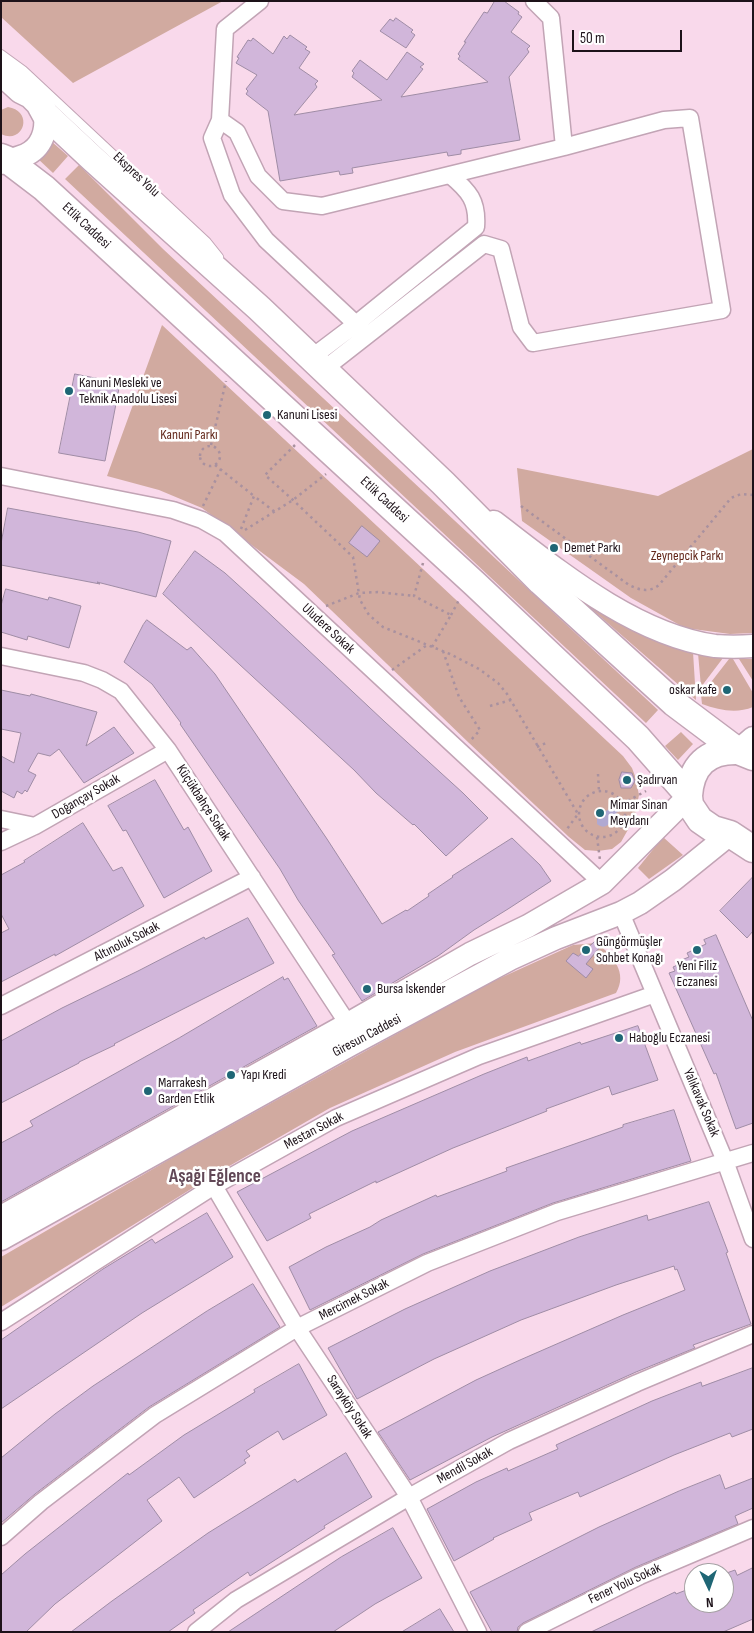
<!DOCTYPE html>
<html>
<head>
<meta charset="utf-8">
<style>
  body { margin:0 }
  #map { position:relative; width:754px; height:1633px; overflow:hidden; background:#f9d9eb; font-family:"Sofia Sans Condensed",sans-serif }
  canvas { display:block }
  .frame { position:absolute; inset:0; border:2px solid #1d1219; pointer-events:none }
  .north { position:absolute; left:684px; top:1563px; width:50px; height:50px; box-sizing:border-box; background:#fff; border:1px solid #a5a0a3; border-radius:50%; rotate:177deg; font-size:14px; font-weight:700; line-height:20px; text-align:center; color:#1d1219 }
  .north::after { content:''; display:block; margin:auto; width:18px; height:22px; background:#1f6675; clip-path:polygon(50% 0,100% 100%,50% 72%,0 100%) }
  .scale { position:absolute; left:572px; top:30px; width:110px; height:22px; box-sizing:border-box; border:2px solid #1d1219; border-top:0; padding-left:6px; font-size:15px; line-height:18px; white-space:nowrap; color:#1d1219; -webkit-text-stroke:4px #fff; paint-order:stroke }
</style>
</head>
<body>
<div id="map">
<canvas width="754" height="1633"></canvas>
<div class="frame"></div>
<div class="north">N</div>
<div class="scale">50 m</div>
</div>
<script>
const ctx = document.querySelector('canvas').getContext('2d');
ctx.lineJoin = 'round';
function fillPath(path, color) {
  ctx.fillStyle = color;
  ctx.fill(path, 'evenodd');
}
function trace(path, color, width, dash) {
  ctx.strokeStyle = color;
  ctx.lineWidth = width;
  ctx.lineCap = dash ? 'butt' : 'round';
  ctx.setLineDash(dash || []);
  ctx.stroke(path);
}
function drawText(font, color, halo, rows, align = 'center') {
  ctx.font = font + ' "Sofia Sans Condensed",sans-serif';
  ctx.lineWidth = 5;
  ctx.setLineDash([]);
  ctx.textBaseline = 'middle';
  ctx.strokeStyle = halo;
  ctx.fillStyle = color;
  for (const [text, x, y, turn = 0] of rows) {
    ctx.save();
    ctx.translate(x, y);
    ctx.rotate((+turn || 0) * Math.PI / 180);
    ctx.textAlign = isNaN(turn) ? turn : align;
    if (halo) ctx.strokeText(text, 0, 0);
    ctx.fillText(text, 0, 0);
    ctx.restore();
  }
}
const green = new Path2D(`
  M 1,1 L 223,1 L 73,83 L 1,17 Z
  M 8,107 C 34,111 24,145 1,134 L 1,110 Z
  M 51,141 L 68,156 L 53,173 L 36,157 Z
  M 79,165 L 163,249 L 658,710 L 646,723 L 65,179 Z
  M 162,325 L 623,756 L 632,768 L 635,776 L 639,795 L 634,819 L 621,842 L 612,849 L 598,851 L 585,850 L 569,837 L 469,743 L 304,584 L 202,508 L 159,490 L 107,476 Z
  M 753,449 L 753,633 L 730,634 L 685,628 L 631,598 L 522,521 L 517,468 L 658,496 Z
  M 579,598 L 638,632 L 665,644 L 693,652 L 696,700 Z
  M 698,653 L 723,658 L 701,687 Z
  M 729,659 L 733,659 L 753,693 L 753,707 C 736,714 719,710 702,704 L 701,695 Z
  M 739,659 L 753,659 L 753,681 Z
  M 681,732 L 693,744 L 678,760 L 665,746 Z
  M 663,837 L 683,855 L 649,879 L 638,868 Z
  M 596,943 C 613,955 628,973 616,993 L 455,1052 L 330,1108 L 212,1176 L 1,1307 L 1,1257 L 177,1155 L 487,984 L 573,945 Z`);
const water = new Path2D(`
  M 618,803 L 621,810 L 616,813 C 612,820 607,832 597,824 L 597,817 Z`);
const building = new Path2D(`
  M 495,1 L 504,1 L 519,12 L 518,14 L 522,17 L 511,32 L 530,46 L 527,49 L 529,52 L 509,77 L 520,140 L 461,150 L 461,154 L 448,156 L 447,152 L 352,168 L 353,173 L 340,175 L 339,171 L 280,181 L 268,111 L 246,94 L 248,91 L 246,89 L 257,75 L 236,63 L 239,58 L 237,57 L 248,40 L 251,41 L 253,38 L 273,54 L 284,36 L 287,39 L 290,35 L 307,47 L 305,49 L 310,52 L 299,68 L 318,81 L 315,84 L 317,87 L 294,115 L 382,100 L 352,77 L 354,73 L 352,71 L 360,60 L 387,80 L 407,52 L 424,64 L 420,67 L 423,69 L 401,97 L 488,82 L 458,59 L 460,56 L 458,54 L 466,42 L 464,42 L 484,12 L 487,13 Z
  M 396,18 L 413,30 L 411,32 L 415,35 L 406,48 L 380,31 L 390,19 L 393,21 Z
  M 75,374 L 120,383 L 105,461 L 59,453 Z
  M 8,508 L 138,532 L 171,541 L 156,597 L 97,582 L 100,584 L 1,565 L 1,544 Z
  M 362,526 L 380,541 L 367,557 L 349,543 Z
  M 195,551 L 225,573 L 258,603 L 385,722 L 463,793 L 488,818 L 446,856 L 414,824 L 413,825 L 376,793 L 354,770 L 163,594 Z
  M 6,589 L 48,600 L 49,597 L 81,606 L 69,648 L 28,636 L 27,640 L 1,632 L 1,606 Z
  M 147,620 L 187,650 L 191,647 L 215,674 L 327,839 L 382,924 L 406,910 L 407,911 L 429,896 L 428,894 L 453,877 L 452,876 L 512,838 L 540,865 L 551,881 L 508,909 L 474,930 L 438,956 L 362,1001 L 332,955 L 335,954 L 298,900 L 280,869 L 180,724 L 181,723 L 152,684 L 124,662 L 143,625 Z
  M 1,690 L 30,696 L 31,694 L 97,712 L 86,746 L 114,727 L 134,753 L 84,783 L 59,749 L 50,756 L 38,753 L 28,771 L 36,775 L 27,792 L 25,790 L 22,794 L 17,791 L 14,798 L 1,791 L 1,756 L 14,763 L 21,733 L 1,729 Z
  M 622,772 L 632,773 L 635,781 L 631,788 L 621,788 L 619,780 Z
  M 155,780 L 184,830 L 188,827 L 212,871 L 164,898 L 126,830 L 123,831 L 108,806 Z
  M 83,823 L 113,871 L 122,867 L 144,906 L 55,956 L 55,954 L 1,982 L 1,933 L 9,929 L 1,914 L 1,875 L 25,862 L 24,861 Z
  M 753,877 L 753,931 L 747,938 L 720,911 Z
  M 248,918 L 274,963 L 114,1044 L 115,1045 L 79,1062 L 79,1063 L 1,1103 L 1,1041 L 62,1008 L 138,971 L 204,937 L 205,939 Z
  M 716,935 L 753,1021 L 753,1123 L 736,1129 L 716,1073 L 714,1074 L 669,973 L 675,971 L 673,967 L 680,964 L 679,961 L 689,957 L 687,953 L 706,944 L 704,940 Z
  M 599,938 L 604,942 L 586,964 L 593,969 L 586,978 L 566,961 L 573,953 L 578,956 Z
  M 283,977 L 284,980 L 288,978 L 317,1026 L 1,1202 L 1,1143 L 33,1126 L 30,1121 L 179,1038 Z
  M 638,1026 L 658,1080 L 612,1095 L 609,1086 L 546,1109 L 547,1111 L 453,1148 L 376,1183 L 376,1181 L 309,1214 L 311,1218 L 267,1241 L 237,1192 L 352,1131 L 484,1074 L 527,1057 L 528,1061 L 580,1042 L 581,1044 Z
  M 674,1110 L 691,1161 L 553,1203 L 423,1254 L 310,1310 L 289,1267 L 326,1247 L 370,1227 L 381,1220 L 436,1195 L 437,1197 L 507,1171 L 506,1168 L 623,1127 L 623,1125 Z
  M 709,1202 L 728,1252 L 726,1253 L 751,1324 L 693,1345 L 695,1348 L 636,1372 L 492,1437 L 410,1480 L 378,1432 L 476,1380 L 520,1360 L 623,1315 L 685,1290 L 677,1269 L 675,1270 L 674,1266 L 616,1285 L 521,1320 L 434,1359 L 357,1399 L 328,1348 L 405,1309 L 490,1271 L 579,1237 L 647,1215 L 648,1220 Z
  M 207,1213 L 233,1257 L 142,1313 L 1,1409 L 1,1340 L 103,1269 L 152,1239 L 155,1243 Z
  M 253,1284 L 280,1327 L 149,1407 L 35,1494 L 1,1523 L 1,1458 L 55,1414 L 93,1386 L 207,1311 Z
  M 299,1364 L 327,1415 L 283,1440 L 278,1431 L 246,1451 L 250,1456 L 244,1460 L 246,1463 L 194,1498 L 179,1477 L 147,1500 L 162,1521 L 55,1604 L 26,1632 L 1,1632 L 1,1575 L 25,1554 L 128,1473 L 129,1475 L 184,1435 L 255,1392 L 254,1390 Z
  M 753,1368 L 753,1429 L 732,1437 L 730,1433 L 674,1455 L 580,1497 L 578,1492 L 529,1513 L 532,1520 L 493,1538 L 494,1539 L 454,1561 L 427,1509 L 476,1482 L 507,1468 L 508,1471 L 558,1449 L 556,1445 L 652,1401 L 701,1382 L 702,1386 Z
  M 346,1453 L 372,1497 L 324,1526 L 325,1528 L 250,1576 L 248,1572 L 193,1610 L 195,1613 L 168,1632 L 71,1632 L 112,1601 L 208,1533 L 295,1479 L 297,1482 Z
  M 720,1475 L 725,1489 L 753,1478 L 753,1508 L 735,1516 L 738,1524 L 636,1567 L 523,1623 L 518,1627 L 517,1632 L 492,1632 L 470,1592 L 599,1527 L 679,1491 Z
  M 393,1528 L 422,1578 L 375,1604 L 333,1632 L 228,1632 L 341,1557 Z
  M 753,1568 L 753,1619 L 723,1632 L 591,1632 L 675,1592 L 676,1594 L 694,1587 L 694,1603 L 724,1603 L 724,1574 L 735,1570 L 737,1575 Z
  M 440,1609 L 454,1632 L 402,1632 Z`);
const path = new Path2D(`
  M 211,445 L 226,381
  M 295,445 L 265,475 L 293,500 L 353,557 L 360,600 L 369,615 L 383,627 L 450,654 L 479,669 L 498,683 L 507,694 L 578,814 L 567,829
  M200 456a10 10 0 1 1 20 0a10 10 0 1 1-20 0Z
  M 215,465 L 254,496
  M 203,506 L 221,469
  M 521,506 L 629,585 C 639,590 649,593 659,585 L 731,498 L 741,494 L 753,495
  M 241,529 L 254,496 L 275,512
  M 245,530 L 293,500 L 326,474
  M 423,563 L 414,596 L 451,615 L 432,647
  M 326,606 L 359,593 L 378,592 L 414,596
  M 451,615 L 460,598
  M 443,651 L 459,697 L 480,730 L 471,740
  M 392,670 L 427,645
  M 490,706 L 511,700
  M 537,747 L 548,742
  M 598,774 L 599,791
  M579 814a23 23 0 1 1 46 0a23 23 0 1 1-46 0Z
  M 622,804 L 646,791
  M 597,837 L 600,860`);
const lane = new Path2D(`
  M 1,54 L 23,70 L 207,242 L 219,257`);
const street = new Path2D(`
  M 534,1 L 551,18 L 564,147
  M 220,120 L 225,29 L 260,1
  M 311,358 L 356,324 L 476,227 C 478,201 469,191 450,175
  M 323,370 L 484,244 L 501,249 L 521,327 L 533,343 L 722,310 L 690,118 L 664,120 L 564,147 L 322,206 L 283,201 L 258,176 L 237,132 L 220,120 L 212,138 L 232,195 L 266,240 L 356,324
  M 1,476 L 173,510 L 202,520 L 225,533 L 602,883
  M 1,656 L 84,673 L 102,680 L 121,691 L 168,750 L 348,1024
  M 1,819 L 35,826
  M 1,842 L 35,826 L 168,750
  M 621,913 L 725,1161 L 753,1239
  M 1,1006 L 252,877
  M 214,1186 L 297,1328 L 409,1497 L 478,1632
  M 1,1322 L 214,1186 L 336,1118 L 479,1056 L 655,994
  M 1,1537 L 41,1502 L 155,1415 L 297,1328 L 427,1263 L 557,1212 L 753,1153
  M 196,1632 L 236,1600 L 409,1497 L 509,1441 L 637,1383 L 753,1334
  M 527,1632 L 640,1576 L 753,1528`);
const secondary = new Path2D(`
  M 1,163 C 8,158 13,160 20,157 C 41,151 47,133 45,114
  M 494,522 C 557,570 633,634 715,646 C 727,647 740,647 753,646
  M 738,751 L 753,738
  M 1,1217 L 348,1024 L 470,954 L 528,926 L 602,883 L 689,796
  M 1,1239 L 350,1045 L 510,959 L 556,938 L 621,913 L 640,903 L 673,880 L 730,834`);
const primary = new Path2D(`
  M 1,72 L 21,90 L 31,95 L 39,103 L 45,114 L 93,159 L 259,308 L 443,483 L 541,582 L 674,703 L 738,751 L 753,757
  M 1,157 L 6,159 L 44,188 L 475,584 L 638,738 L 689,796 L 690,805 L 700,820 L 713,829 L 730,834 L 753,849
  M 689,796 C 691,766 707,750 738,751`);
const markers = [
  [69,391,5,"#1f6675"],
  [267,415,5,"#1f6675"],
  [554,548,5,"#1f6675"],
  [727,690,5,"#1f6675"],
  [627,780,5,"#1f6675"],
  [600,813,5,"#1f6675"],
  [586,950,5,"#1f6675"],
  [697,950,5,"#1f6675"],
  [367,989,5,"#1f6675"],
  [619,1038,5,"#1f6675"],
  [231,1075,5,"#1f6675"],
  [148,1091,5,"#1f6675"]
];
const streetNames = [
  ["Ekspres Yolu",136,175,43],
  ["Etlik Caddesi",86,226,43],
  ["Etlik Caddesi",384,500,43],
  ["Uludere Sokak",328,629,43],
  ["Doğançay Sokak",86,797,-30],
  ["Küçükbahçe Sokak",203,803,57],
  ["Altınoluk Sokak",127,942,-27],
  ["Giresun Caddesi",367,1036,-28],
  ["Yalıkavak Sokak",701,1103,67],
  ["Mestan Sokak",314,1131,-28],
  ["Mercimek Sokak",354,1300,-27],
  ["Sarayköy Sokak",349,1407,57],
  ["Mendil Sokak",465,1466,-29],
  ["Fener Yolu Sokak",625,1584,-25]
];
const poiNames = [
  ["Kanuni Mesleki ve",79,383],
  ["Teknik Anadolu Lisesi",79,399],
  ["Kanuni Lisesi",277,415],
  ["Demet Parkı",564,548],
  ["oskar kafe",717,690,"right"],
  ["Şadırvan",637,780],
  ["Mimar Sinan",610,805],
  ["Meydanı",610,821],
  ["Güngörmüşler",596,942],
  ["Sohbet Konağı",596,958],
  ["Yeni Filiz",697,966,"center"],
  ["Eczanesi",697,982,"center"],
  ["Bursa İskender",377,989],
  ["Haboğlu Eczanesi",629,1038],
  ["Yapı Kredi",241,1075],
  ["Marrakesh",158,1083],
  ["Garden Etlik",158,1099]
];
const parkNames = [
  ["Kanuni Parkı",189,435],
  ["Zeynepcik Parkı",687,556]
];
const districtNames = [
  ["Aşağı Eğlence",215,1177]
];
fillPath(green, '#d1aaa0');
fillPath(water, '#b0a9d2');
fillPath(building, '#d1b6da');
trace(building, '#9f8ca5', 1);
trace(lane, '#c2a4b5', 10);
trace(street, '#c2a4b5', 19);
trace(secondary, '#c2a4b5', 25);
trace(primary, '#c2a4b5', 29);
trace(path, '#a9919f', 2.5, [2.5, 4]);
trace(lane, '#fff', 8);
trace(street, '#fff', 16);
trace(secondary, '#fff', 22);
trace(primary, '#fff', 26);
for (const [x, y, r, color] of markers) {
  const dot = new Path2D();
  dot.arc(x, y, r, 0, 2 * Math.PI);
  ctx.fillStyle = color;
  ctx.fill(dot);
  trace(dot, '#fff', 2);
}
drawText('14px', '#1d1219', '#fff', streetNames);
drawText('14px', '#1d1219', '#fff', poiNames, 'left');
drawText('14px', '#63281b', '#fff', parkNames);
drawText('bold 19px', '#614756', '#fff', districtNames);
</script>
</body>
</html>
